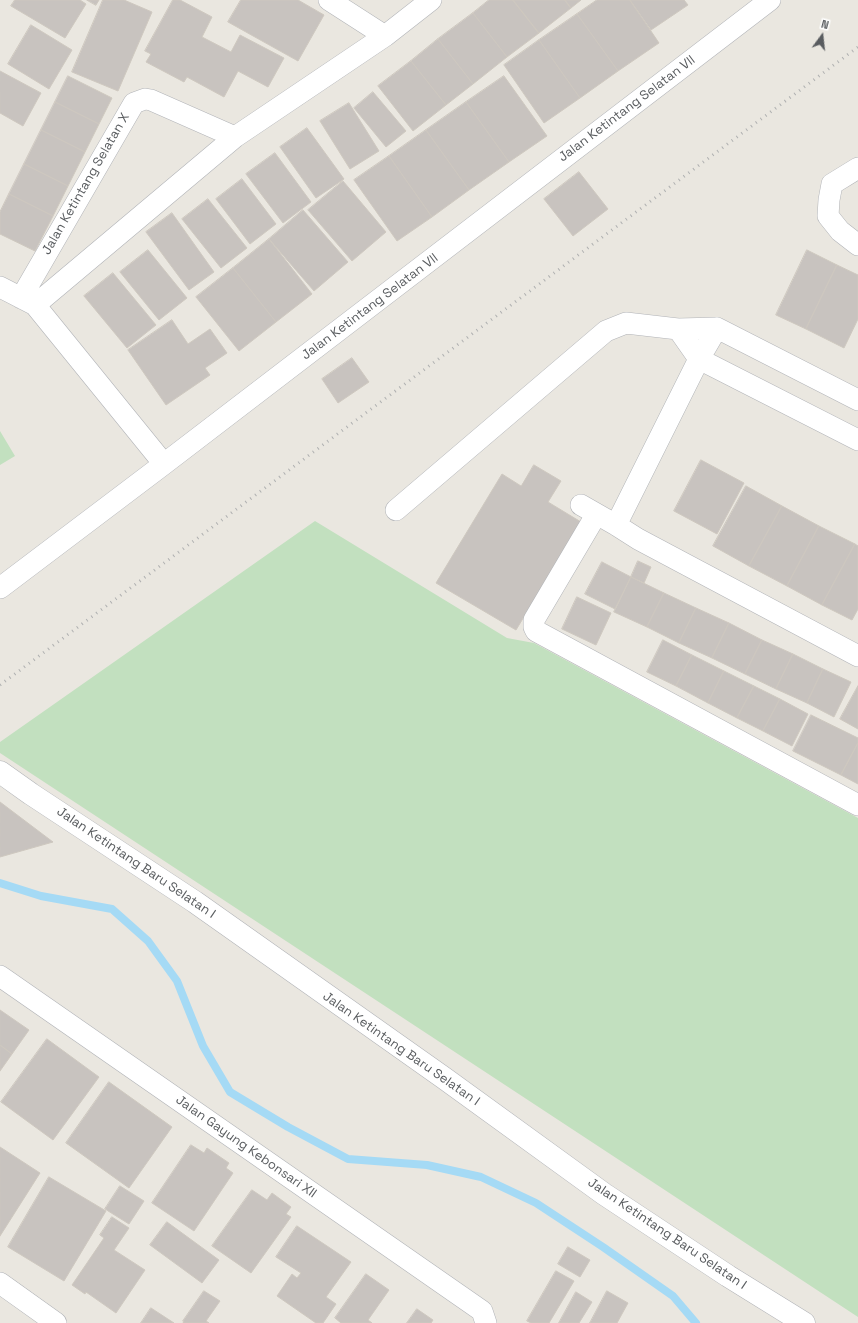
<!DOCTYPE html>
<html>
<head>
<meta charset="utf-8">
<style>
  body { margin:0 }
  #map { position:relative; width:858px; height:1323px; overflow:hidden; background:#eae7e0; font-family:"Space Grotesk",sans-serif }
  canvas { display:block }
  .north { position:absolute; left:802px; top:16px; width:40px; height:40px; -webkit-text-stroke:3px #fff; paint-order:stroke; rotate:15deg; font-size:11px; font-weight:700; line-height:16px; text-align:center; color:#595c5f }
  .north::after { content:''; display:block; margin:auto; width:14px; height:18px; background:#595c5f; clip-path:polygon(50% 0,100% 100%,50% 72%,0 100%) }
</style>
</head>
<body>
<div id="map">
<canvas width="858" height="1323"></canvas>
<div class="north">N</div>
</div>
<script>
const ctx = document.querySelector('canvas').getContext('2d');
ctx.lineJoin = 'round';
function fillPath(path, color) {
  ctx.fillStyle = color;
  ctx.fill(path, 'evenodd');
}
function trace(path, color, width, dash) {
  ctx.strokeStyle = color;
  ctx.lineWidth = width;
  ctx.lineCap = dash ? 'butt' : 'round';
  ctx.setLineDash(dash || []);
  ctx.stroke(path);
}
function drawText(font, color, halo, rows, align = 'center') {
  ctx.font = font + ' "Space Grotesk",sans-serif';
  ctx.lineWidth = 3;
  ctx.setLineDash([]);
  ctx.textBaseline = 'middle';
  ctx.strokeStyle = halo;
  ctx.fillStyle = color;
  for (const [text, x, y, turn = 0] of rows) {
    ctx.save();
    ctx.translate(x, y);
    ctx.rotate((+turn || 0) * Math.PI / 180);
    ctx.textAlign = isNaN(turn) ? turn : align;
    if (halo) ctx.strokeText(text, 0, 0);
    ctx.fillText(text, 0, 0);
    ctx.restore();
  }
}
const green = new Path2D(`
  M 0,431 L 15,456 L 0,465 Z
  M 315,521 L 507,638 L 534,643 L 858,818 L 858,1317 L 0,753 L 0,742 Z`);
const stream = new Path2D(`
  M 0,883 L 41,896 L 112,909 L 148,941 L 177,981 L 203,1046 L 230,1092 L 288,1127 L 348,1159 L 427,1165 L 481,1177 L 536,1203 L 603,1247 L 673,1296 L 696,1323`);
const building = new Path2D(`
  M 15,0 L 80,0 L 86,4 L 65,38 L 11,6 Z
  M 87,0 L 99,0 L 96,5 Z
  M 103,0 L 124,0 L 152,12 L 118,91 L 72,72 Z
  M 173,0 L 180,0 L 212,17 L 202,37 L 231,52 L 240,35 L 284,58 L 268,87 L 238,71 L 224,97 L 187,77 L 184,82 L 146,62 L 151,54 L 145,51 Z
  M 241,0 L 298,0 L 324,15 L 298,61 L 228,22 Z
  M 489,0 L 513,0 L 539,33 L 507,57 L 473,13 Z
  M 513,0 L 565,0 L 571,8 L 539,33 Z
  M 565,0 L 581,0 L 571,8 Z
  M 597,0 L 630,0 L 659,43 L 618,71 L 577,14 Z
  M 630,0 L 684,0 L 688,5 L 651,30 Z
  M 473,13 L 507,57 L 473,84 L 438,39 Z
  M 577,14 L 618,71 L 580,98 L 539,40 Z
  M 31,25 L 72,50 L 49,89 L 8,64 Z
  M 438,39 L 473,84 L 446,105 L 411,61 Z
  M 539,40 L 580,98 L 544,123 L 504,65 Z
  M 411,61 L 446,105 L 413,131 L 378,86 Z
  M 0,71 L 41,93 L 23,126 L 0,113 Z
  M 68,76 L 112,98 L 99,124 L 55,102 Z
  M 504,76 L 547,136 L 509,162 L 466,102 Z
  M 373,92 L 406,131 L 386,147 L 354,108 Z
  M 55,102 L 99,124 L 85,152 L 41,130 Z
  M 466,102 L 509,162 L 469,190 L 426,130 Z
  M 349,103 L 379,151 L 350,169 L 320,121 Z
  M 307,128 L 344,179 L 316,198 L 280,147 Z
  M 41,130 L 85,152 L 68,186 L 24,164 Z
  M 426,130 L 469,190 L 432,217 L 389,156 Z
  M 275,153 L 311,202 L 283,223 L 246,174 Z
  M 389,156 L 432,217 L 397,241 L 354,180 Z
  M 24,164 L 68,186 L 53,216 L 9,194 Z
  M 579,172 L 608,209 L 573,236 L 544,199 Z
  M 242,179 L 276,224 L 250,244 L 216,199 Z
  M 343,181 L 386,232 L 352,261 L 308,210 Z
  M 9,194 L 53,216 L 35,251 L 0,234 L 0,212 Z
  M 208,199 L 247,248 L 221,268 L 182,219 Z
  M 303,210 L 348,262 L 314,291 L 269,239 Z
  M 172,213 L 214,272 L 189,290 L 146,232 Z
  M 269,239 L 312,294 L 276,322 L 233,268 Z
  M 148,250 L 187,298 L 159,320 L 120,272 Z
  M 807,250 L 837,265 L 806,329 L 776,315 Z
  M 837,265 L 858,275 L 858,319 L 844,348 L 806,329 Z
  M 233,268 L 276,322 L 239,351 L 196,297 Z
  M 113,273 L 156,325 L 127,348 L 84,296 Z
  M 172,320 L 188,344 L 210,329 L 227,353 L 205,368 L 210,375 L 166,405 L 128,350 Z
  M 352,358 L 369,382 L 338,403 L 322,379 Z
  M 701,460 L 744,483 L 717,534 L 674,511 Z
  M 534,465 L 561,481 L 548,502 L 581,522 L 516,630 L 436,583 L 502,474 L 521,486 Z
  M 746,486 L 782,506 L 749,566 L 713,546 Z
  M 782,506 L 819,526 L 787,586 L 749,566 Z
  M 819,526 L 855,544 L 822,605 L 787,586 Z
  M 855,544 L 858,546 L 858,609 L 852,620 L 822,605 Z
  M 638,561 L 651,567 L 644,583 L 631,577 Z
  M 602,562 L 631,577 L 615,609 L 585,594 Z
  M 631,577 L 664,593 L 647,627 L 614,612 Z
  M 664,593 L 696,608 L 679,643 L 647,627 Z
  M 577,597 L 611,613 L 596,645 L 562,629 Z
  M 696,608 L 729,623 L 712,658 L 679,643 Z
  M 729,623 L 762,640 L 745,674 L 712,658 Z
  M 663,640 L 692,655 L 676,686 L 647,672 Z
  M 762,640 L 793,654 L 776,689 L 745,674 Z
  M 793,654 L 823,669 L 807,703 L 776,689 Z
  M 692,655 L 724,671 L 708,703 L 676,686 Z
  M 823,669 L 851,682 L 834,717 L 807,703 Z
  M 724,671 L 754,686 L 737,718 L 708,703 Z
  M 754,686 L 780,699 L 763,731 L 737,718 Z
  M 858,686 L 858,729 L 840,719 Z
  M 780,699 L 808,714 L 792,746 L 763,731 Z
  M 811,715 L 858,738 L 858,743 L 841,775 L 793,751 Z
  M 858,743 L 858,784 L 841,775 Z
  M 0,802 L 53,842 L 0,857 Z
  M 0,1010 L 29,1030 L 12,1054 L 0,1045 Z
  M 47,1039 L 99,1077 L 53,1140 L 1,1102 Z
  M 0,1045 L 12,1054 L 0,1071 Z
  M 109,1082 L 172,1127 L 129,1188 L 66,1143 Z
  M 191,1145 L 204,1153 L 207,1148 L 229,1163 L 226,1168 L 233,1173 L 194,1231 L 152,1203 Z
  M 0,1147 L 40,1173 L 0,1236 Z
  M 49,1177 L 106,1211 L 64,1281 L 8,1247 Z
  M 120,1186 L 144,1201 L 129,1224 L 105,1209 Z
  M 252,1190 L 267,1200 L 272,1193 L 291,1207 L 286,1214 L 291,1217 L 251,1273 L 212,1246 Z
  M 112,1217 L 129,1228 L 114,1250 L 145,1270 L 116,1313 L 86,1292 L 85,1294 L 72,1285 L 104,1238 L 100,1235 Z
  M 167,1222 L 219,1260 L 202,1283 L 150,1245 Z
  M 297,1226 L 351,1262 L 326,1297 L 336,1304 L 323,1323 L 316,1323 L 277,1296 L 292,1274 L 297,1278 L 301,1273 L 276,1257 Z
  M 568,1247 L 590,1260 L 580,1277 L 558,1264 Z
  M 556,1271 L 574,1281 L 549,1323 L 531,1323 L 527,1321 Z
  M 366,1274 L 389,1290 L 368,1320 L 372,1323 L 341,1323 L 335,1318 Z
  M 204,1291 L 220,1301 L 206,1321 L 209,1323 L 183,1323 L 184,1321 L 183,1321 Z
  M 607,1291 L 628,1303 L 617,1323 L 590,1323 Z
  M 576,1292 L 592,1302 L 579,1323 L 559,1323 Z
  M 151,1308 L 174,1323 L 141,1323 Z
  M 417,1309 L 433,1320 L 431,1323 L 407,1323 Z`);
const minor = new Path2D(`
  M 329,0 L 385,36
  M 858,168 L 832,184 L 829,200 L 828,216 L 840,231 L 858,245
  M 0,287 L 35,305 L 164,464
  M 21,298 L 134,103 L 145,99 L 151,100 L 235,137
  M 35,305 L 235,137 L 385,36 L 431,0
  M 678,329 L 699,359 L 858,440
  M 581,505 L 616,525 L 638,539 L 858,656
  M 396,510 L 606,331 L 626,323 L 678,329 L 717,328 L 858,400
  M 596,515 L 534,620 L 534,627 L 536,631 L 858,805
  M 616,525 L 699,359 L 717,328
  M 0,588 L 164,464 L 770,0
  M 0,976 L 482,1311 L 486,1323
  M 0,1283 L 56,1323`);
const tertiary = new Path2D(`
  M 0,772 L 31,794 L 195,902 L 444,1078 L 604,1194 L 728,1276 L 804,1323`);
const rail = new Path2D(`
  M 0,685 L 858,47`);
const streetNames = [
  ["Jalan Ketintang Selatan VII",627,109,-37],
  ["Jalan Ketintang Selatan X",86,184,-60],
  ["Jalan Ketintang Selatan VII",370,307,-37],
  ["Jalan Ketintang Baru Selatan I",136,863,34],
  ["Jalan Ketintang Baru Selatan I",401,1049,35],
  ["Jalan Gayung Kebonsari XII",246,1147,35],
  ["Jalan Ketintang Baru Selatan I",667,1234,34]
];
fillPath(green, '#c2e0bf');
trace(stream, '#a5daf5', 8);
fillPath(building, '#c8c3bf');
trace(building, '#cec8bf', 1);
trace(minor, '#b1b3b7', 22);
trace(tertiary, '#b1b3b7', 23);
trace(minor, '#fff', 21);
trace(tertiary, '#fff', 22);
trace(rail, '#afb0b0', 3, [1, 5]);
drawText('13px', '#595c5f', '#fff', streetNames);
</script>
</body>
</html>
